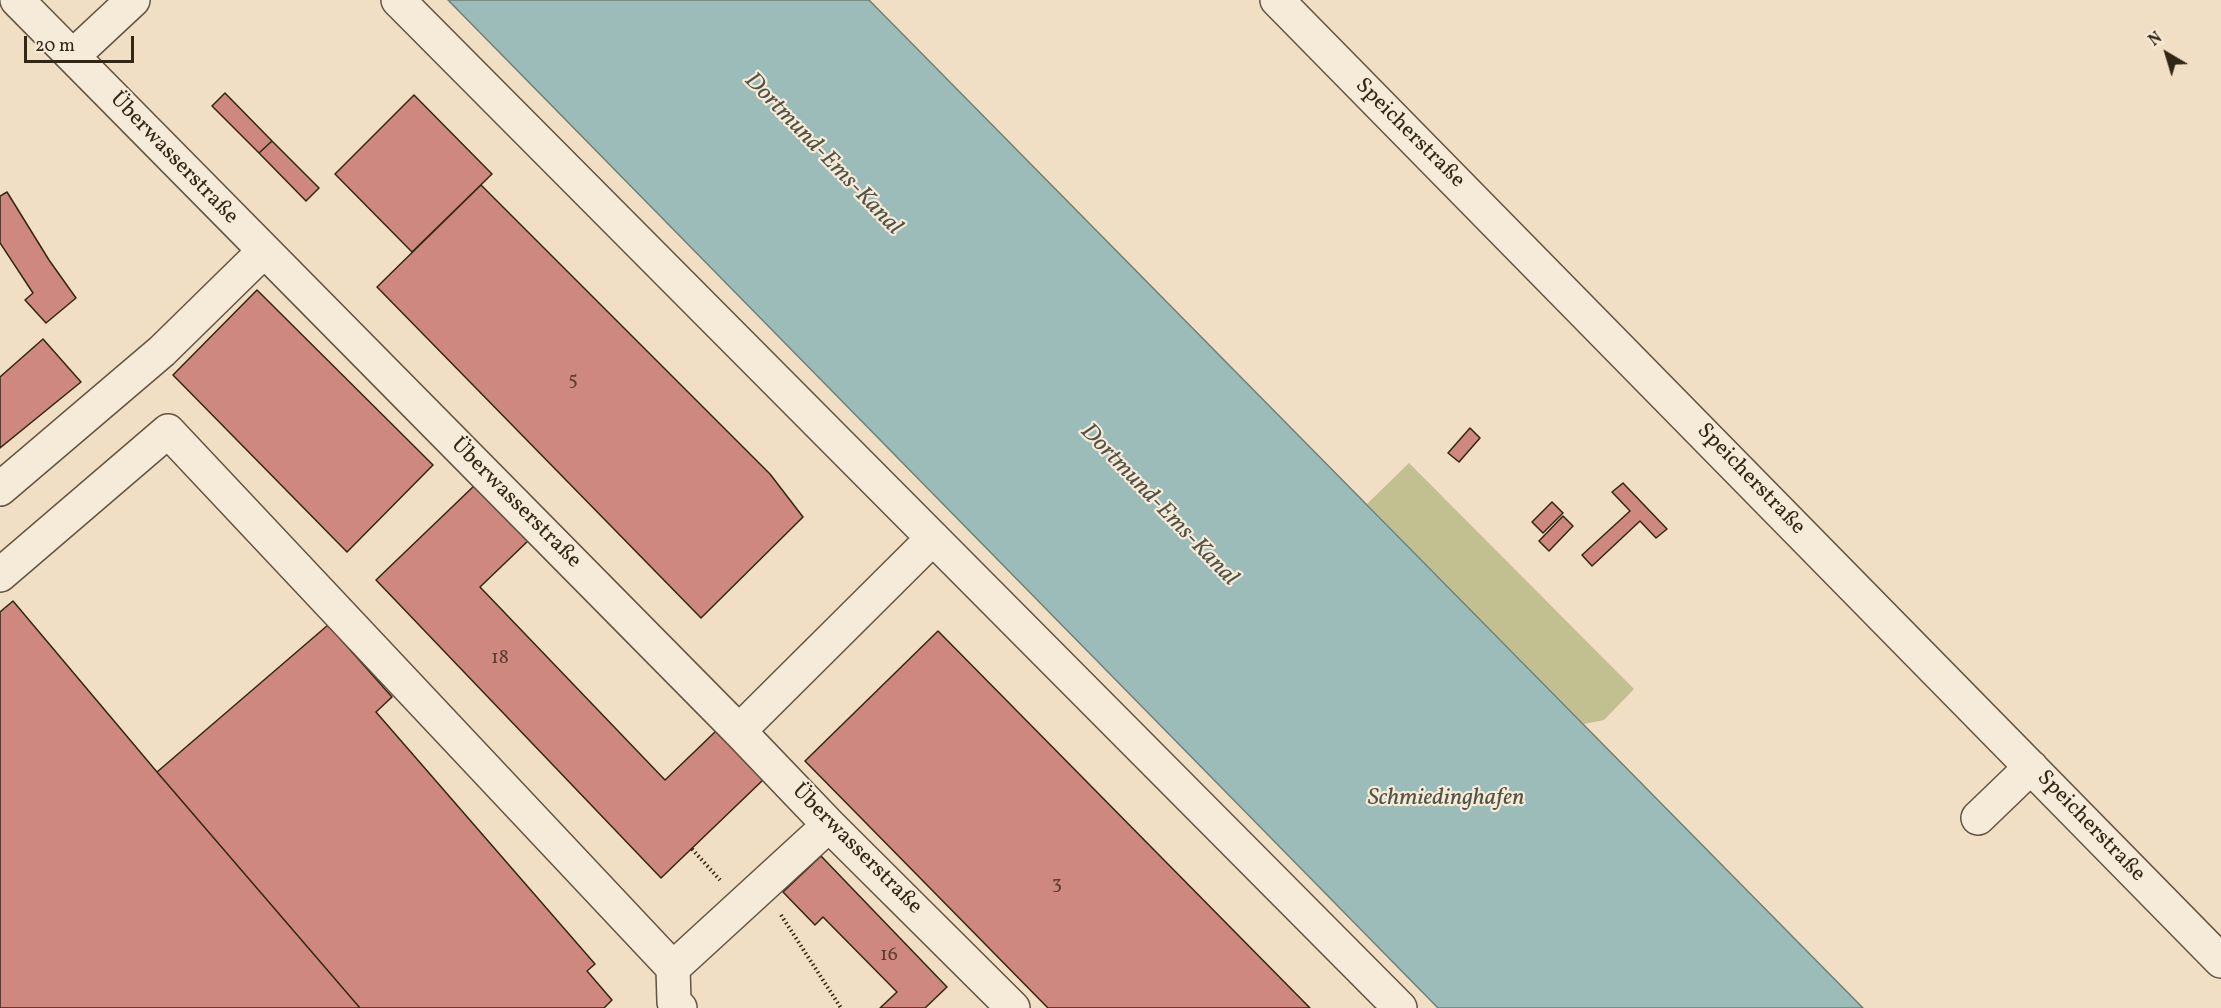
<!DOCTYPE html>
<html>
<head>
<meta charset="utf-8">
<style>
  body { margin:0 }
  #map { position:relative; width:2221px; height:1008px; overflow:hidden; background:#f1dfc5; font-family:Vollkorn,serif }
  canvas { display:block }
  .north { position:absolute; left:2137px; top:24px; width:60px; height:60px; -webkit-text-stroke:4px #f6ead9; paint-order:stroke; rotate:322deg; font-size:16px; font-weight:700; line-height:24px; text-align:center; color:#322614 }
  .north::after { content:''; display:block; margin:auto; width:21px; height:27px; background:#322614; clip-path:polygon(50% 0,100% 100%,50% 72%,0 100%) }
  .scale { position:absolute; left:24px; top:36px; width:110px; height:27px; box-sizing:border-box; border:3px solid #322614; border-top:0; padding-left:8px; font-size:18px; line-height:21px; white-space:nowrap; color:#322614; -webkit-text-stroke:4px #f6ead9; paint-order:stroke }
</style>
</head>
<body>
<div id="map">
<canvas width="2221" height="1008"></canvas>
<div class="north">N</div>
<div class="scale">20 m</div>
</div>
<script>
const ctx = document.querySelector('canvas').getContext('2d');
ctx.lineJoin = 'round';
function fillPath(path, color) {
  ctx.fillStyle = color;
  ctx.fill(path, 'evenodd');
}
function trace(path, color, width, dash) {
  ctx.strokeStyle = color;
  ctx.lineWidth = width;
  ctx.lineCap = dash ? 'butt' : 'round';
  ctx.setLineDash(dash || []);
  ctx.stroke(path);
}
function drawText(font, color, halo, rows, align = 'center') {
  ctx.font = font + ' Vollkorn,serif';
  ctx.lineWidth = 4.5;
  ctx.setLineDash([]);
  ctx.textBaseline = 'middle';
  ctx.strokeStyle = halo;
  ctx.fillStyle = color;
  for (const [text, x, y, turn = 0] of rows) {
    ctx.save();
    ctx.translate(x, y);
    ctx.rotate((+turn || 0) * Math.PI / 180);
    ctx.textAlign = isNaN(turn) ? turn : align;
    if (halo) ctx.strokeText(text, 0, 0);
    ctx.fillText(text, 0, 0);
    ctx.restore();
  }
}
const green = new Path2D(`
  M 1409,463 L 1634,689 L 1604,720 L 1584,724 L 1367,504 Z`);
const water = new Path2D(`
  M 448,0 L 869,0 L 1863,1008 L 1438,1008 Z`);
const building = new Path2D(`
  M 225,93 L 272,141 L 259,153 L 212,106 Z
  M 414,95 L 492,174 L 412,252 L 335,174 Z
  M 272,141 L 319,188 L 306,201 L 259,153 Z
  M 481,185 L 770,474 L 803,517 L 701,618 L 377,287 Z
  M 7,192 L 49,260 L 76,298 L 46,323 L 25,300 L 33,293 L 0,243 L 0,196 Z
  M 257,290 L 433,465 L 347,552 L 173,375 Z
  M 43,339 L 81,382 L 0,448 L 0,377 Z
  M 1470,428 L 1480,438 L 1459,462 L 1448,453 Z
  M 1623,483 L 1667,529 L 1656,538 L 1640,521 L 1592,566 L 1582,555 L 1630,511 L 1612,492 Z
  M 476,484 L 529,540 L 480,587 L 665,780 L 716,731 L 763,780 L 661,878 L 376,580 Z
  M 1552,502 L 1563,513 L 1543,533 L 1532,522 Z
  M 1563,516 L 1573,526 L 1549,551 L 1539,541 Z
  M 13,601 L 157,772 L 360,1008 L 0,1008 L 0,612 Z
  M 328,625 L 392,697 L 376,712 L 595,964 L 587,971 L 612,1000 L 604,1008 L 360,1008 L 157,772 Z
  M 938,631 L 1310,1008 L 1048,1008 L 805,761 Z
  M 821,856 L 947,987 L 925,1008 L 880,1008 L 897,992 L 823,917 L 815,925 L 783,892 Z`);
const path = new Path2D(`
  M 692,849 L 720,880
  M 781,915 L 841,1008`);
const minor = new Path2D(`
  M 17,0 L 739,731 L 829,825 L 1013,1008
  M 398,0 L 1400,1008
  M 1277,0 L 2221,961
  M 73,56 L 133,0
  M 0,489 L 162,351 L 264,251
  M 0,575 L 168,431 L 673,968 L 674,1002 L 680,1008
  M 739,731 L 933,538
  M 1978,818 L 2031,767
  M 673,968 L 829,825`);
const numberNames = [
  ["5",573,381],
  ["18",500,659],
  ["3",1057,885],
  ["16",889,956]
];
const streetNames = [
  ["Speicherstraße",1409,134,45],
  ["Überwasserstraße",173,159,46],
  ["Speicherstraße",1750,480,46],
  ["Überwasserstraße",515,504,45],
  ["Speicherstraße",2090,827,46],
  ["Überwasserstraße",856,850,45]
];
const waterNames = [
  ["Dortmund-Ems-Kanal",822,155,46],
  ["Dortmund-Ems-Kanal",1158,506,46],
  ["Schmiedinghafen",1446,800]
];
fillPath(green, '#c2c090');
fillPath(water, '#9bbcb8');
trace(water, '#718076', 1.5);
fillPath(building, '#ce8880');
trace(building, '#322614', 1.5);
trace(minor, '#625440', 36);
trace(path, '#322614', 4, [1.5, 3]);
trace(minor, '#f6ead9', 33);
drawText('20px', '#593e2f', null, numberNames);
drawText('22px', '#322614', '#f6ead9', streetNames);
drawText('italic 24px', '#525345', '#f6ead9', waterNames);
</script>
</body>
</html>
